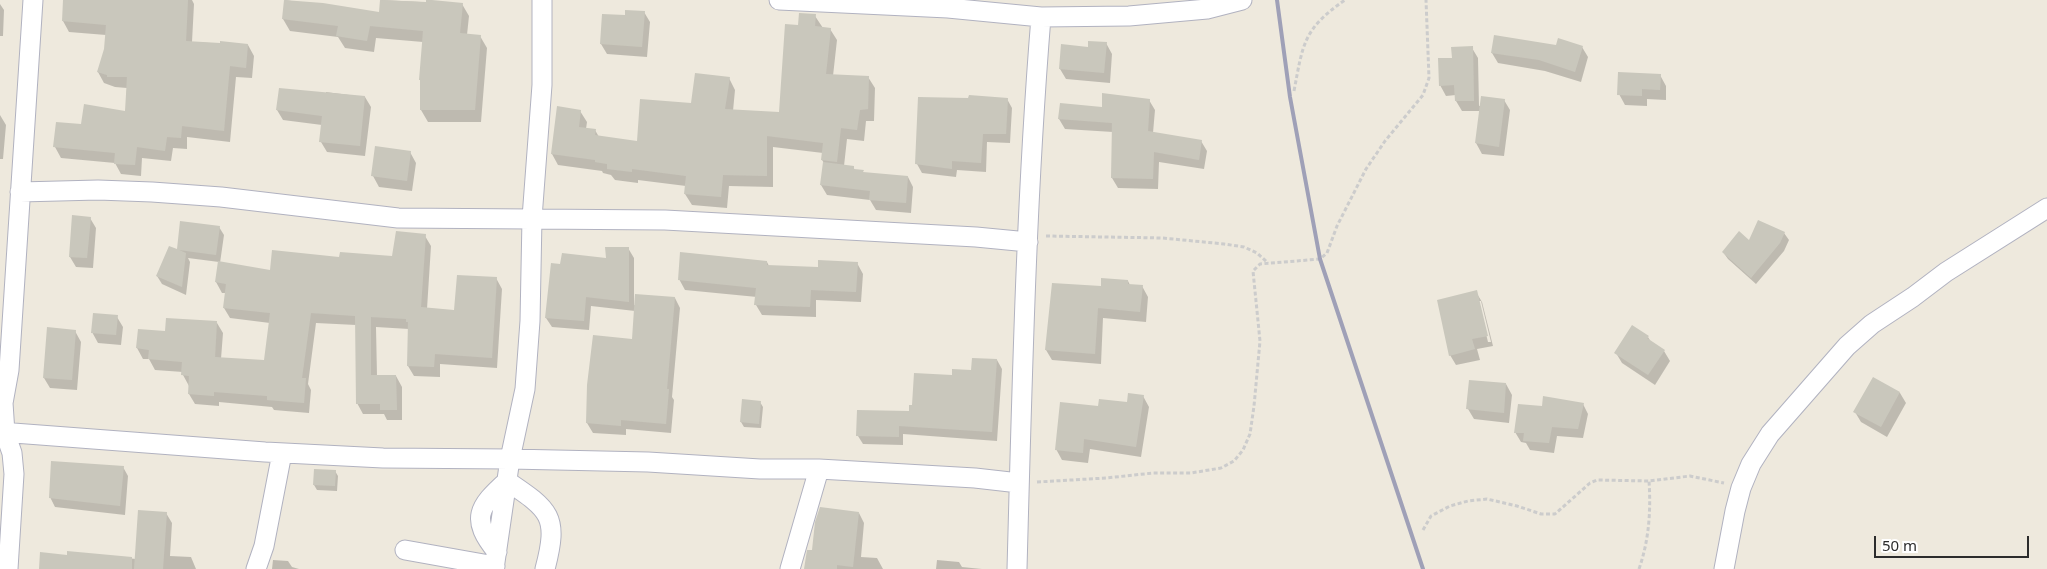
<!DOCTYPE html>
<html>
<head>
<meta charset="utf-8">
<style>
  body { margin:0 }
  #map { position:relative; width:2047px; height:569px; overflow:hidden; background:#eee9dd; font-family:"Noto Sans",sans-serif }
  canvas { display:block }
  .scale { position:absolute; left:1874px; top:536px; width:155px; height:22px; box-sizing:border-box; border:2px solid #2c2c2c; border-top:0; padding-left:6px; font-size:15px; line-height:18px; white-space:nowrap; color:#2c2c2c; -webkit-text-stroke:4px #fff; paint-order:stroke }
</style>
</head>
<body>
<div id="map">
<canvas width="2047" height="569"></canvas>
<div class="scale">50 m</div>
</div>
<script>
const ctx = document.querySelector('canvas').getContext('2d');
ctx.lineJoin = 'round';
function fillPath(path, color) {
  ctx.fillStyle = color;
  ctx.fill(path, 'evenodd');
}
function trace(path, color, width, dash) {
  ctx.strokeStyle = color;
  ctx.lineWidth = width;
  ctx.lineCap = dash ? 'butt' : 'round';
  ctx.setLineDash(dash || []);
  ctx.stroke(path);
}
const shadow = new Path2D(`
  M 65,0 L 192,0 L 194,4 L 192,42 L 248,45 L 254,56 L 252,78 L 236,77 L 230,142 L 187,137 L 187,149 L 173,148 L 171,161 L 142,158 L 141,176 L 121,174 L 115,163 L 61,158 L 55,147 L 82,125 L 126,112 L 127,88 L 115,87 L 104,83 L 98,72 L 105,49 L 106,35 L 69,32 L 63,21 Z
  M 285,0 L 380,14 L 381,0 L 462,4 L 469,16 L 467,35 L 480,36 L 487,48 L 481,122 L 428,122 L 421,110 L 422,83 L 420,80 L 423,42 L 376,38 L 374,52 L 345,48 L 338,37 L 290,31 L 283,19 Z
  M 0,4 L 4,10 L 3,36 L 0,36 Z
  M 644,12 L 650,22 L 647,57 L 607,54 L 601,44 Z
  M 815,16 L 823,28 L 830,29 L 837,40 L 833,76 L 868,77 L 875,88 L 874,121 L 866,121 L 864,141 L 847,139 L 844,166 L 853,167 L 855,170 L 864,173 L 908,177 L 913,187 L 911,213 L 876,210 L 870,200 L 827,195 L 821,185 L 824,163 L 822,160 L 823,153 L 773,147 L 773,187 L 729,186 L 727,208 L 692,205 L 685,194 L 686,186 L 638,180 L 638,183 L 615,180 L 611,175 L 603,173 L 602,171 L 558,165 L 552,154 L 580,111 L 587,122 L 586,129 L 595,130 L 599,137 L 638,143 L 729,78 L 735,90 L 733,111 L 780,113 L 799,26 Z
  M 1106,43 L 1112,54 L 1110,83 L 1066,79 L 1060,69 L 1089,48 Z
  M 1557,47 L 1582,47 L 1588,57 L 1581,82 L 1545,71 L 1498,63 L 1492,53 Z
  M 1472,48 L 1478,58 L 1479,106 L 1504,100 L 1510,110 L 1504,156 L 1482,154 L 1476,143 L 1480,111 L 1462,111 L 1456,101 L 1456,95 L 1446,96 L 1440,85 L 1453,59 Z
  M 1660,75 L 1666,86 L 1666,100 L 1647,99 L 1647,106 L 1625,105 L 1619,94 Z
  M 326,92 L 365,97 L 371,107 L 365,156 L 327,152 L 321,142 L 322,125 L 283,120 L 277,110 L 326,94 Z
  M 1007,99 L 1012,108 L 1010,143 L 987,142 L 986,172 L 957,170 L 956,177 L 922,173 L 917,164 Z
  M 1149,100 L 1155,110 L 1153,133 L 1201,141 L 1207,151 L 1204,169 L 1159,162 L 1158,189 L 1118,188 L 1112,178 L 1113,132 L 1065,129 L 1059,119 L 1103,108 Z
  M 0,115 L 6,125 L 3,159 L 0,159 Z
  M 410,152 L 416,163 L 412,191 L 379,187 L 373,176 Z
  M 90,218 L 96,228 L 93,268 L 76,267 L 70,257 Z
  M 181,222 L 219,227 L 224,235 L 220,263 L 271,271 L 340,258 L 394,257 L 425,236 L 431,246 L 427,309 L 455,311 L 496,278 L 502,289 L 497,368 L 440,364 L 440,377 L 414,376 L 408,366 L 409,329 L 376,327 L 377,376 L 396,376 L 402,387 L 402,420 L 387,420 L 384,414 L 363,414 L 357,403 L 356,325 L 316,323 L 308,384 L 311,390 L 309,413 L 274,410 L 272,407 L 219,402 L 219,406 L 195,404 L 189,394 L 189,386 L 183,375 L 183,372 L 155,370 L 149,359 L 143,359 L 137,348 L 139,330 L 166,333 L 217,323 L 223,333 L 221,359 L 265,362 L 270,323 L 230,318 L 224,308 L 226,293 L 222,293 L 216,282 L 219,262 L 188,258 L 190,262 L 186,295 L 162,284 L 157,276 L 178,251 Z
  M 1784,233 L 1789,240 L 1784,251 L 1756,284 L 1728,259 L 1723,252 L 1750,242 Z
  M 628,248 L 634,258 L 634,305 L 675,298 L 680,308 L 672,397 L 674,400 L 671,433 L 626,429 L 626,435 L 593,433 L 587,423 L 634,341 L 635,311 L 591,306 L 589,330 L 552,327 L 546,318 L 561,265 L 607,260 Z
  M 767,262 L 769,266 L 819,268 L 857,263 L 863,274 L 861,302 L 816,300 L 816,317 L 762,315 L 756,305 L 757,297 L 685,290 L 679,279 Z
  M 1128,281 L 1130,285 L 1142,286 L 1148,297 L 1146,322 L 1103,318 L 1101,364 L 1052,360 L 1046,350 L 1102,288 Z
  M 1476,292 L 1482,302 L 1493,346 L 1477,349 L 1480,360 L 1456,365 L 1450,355 ZM 1478,301 L 1481,301 L 1491,342 L 1488,342 Z
  M 117,317 L 123,327 L 121,345 L 98,343 L 92,332 Z
  M 75,331 L 81,342 L 77,390 L 50,388 L 44,378 Z
  M 1648,337 L 1651,342 L 1664,351 L 1670,361 L 1655,385 L 1622,363 L 1616,353 Z
  M 997,360 L 1002,369 L 997,441 L 903,434 L 903,445 L 863,444 L 858,436 L 910,413 L 953,376 L 972,372 Z
  M 1873,379 L 1900,393 L 1906,403 L 1887,437 L 1861,422 L 1855,412 Z
  M 1506,384 L 1512,395 L 1509,423 L 1474,419 L 1468,409 Z
  M 1143,396 L 1149,407 L 1141,457 L 1090,449 L 1088,463 L 1062,460 L 1056,449 L 1099,408 L 1128,404 Z
  M 760,402 L 763,407 L 761,428 L 744,427 L 741,422 Z
  M 1583,404 L 1588,414 L 1583,438 L 1557,436 L 1554,453 L 1530,450 L 1526,443 L 1521,442 L 1515,432 L 1543,407 Z
  M 123,467 L 128,476 L 125,515 L 55,507 L 50,497 Z
  M 335,471 L 338,476 L 337,491 L 317,490 L 314,485 Z
  M 166,513 L 172,523 L 170,556 L 191,557 L 196,569 L 40,569 L 68,556 L 68,552 L 136,559 Z
  M 859,513 L 864,523 L 861,557 L 877,558 L 883,569 L 806,569 L 813,551 Z
  M 273,560 L 288,561 L 292,567 L 299,569 L 272,569 Z
  M 937,560 L 959,562 L 962,567 L 982,569 L 936,569 Z`);
const building = new Path2D(`
  M 63,0 L 188,0 L 186,41 L 220,43 L 220,41 L 248,44 L 246,68 L 230,66 L 224,131 L 182,126 L 181,138 L 167,137 L 165,151 L 137,147 L 135,165 L 114,164 L 115,153 L 53,147 L 56,122 L 81,124 L 84,104 L 125,111 L 127,77 L 107,77 L 107,75 L 97,72 L 104,49 L 106,25 L 62,21 Z
  M 284,0 L 323,3 L 379,12 L 380,0 L 426,2 L 426,0 L 432,0 L 463,3 L 460,33 L 481,35 L 475,110 L 420,110 L 420,80 L 419,80 L 423,31 L 370,26 L 367,41 L 336,36 L 338,26 L 282,19 Z
  M 625,10 L 645,11 L 642,47 L 600,44 L 602,14 L 625,15 Z
  M 799,13 L 816,14 L 815,26 L 831,28 L 826,74 L 869,76 L 868,109 L 860,110 L 857,130 L 841,128 L 837,162 L 821,160 L 823,143 L 767,136 L 767,176 L 723,175 L 721,197 L 684,194 L 686,176 L 632,169 L 632,172 L 607,169 L 607,164 L 595,162 L 595,160 L 551,154 L 557,106 L 581,110 L 579,127 L 596,129 L 595,135 L 637,141 L 640,99 L 691,103 L 695,73 L 730,77 L 725,109 L 779,112 L 785,24 L 798,25 Z
  M 1494,35 L 1556,45 L 1558,38 L 1583,46 L 1575,72 L 1539,60 L 1491,53 Z
  M 1088,41 L 1107,42 L 1104,73 L 1059,69 L 1061,44 L 1088,47 Z
  M 1473,46 L 1474,101 L 1455,101 L 1454,85 L 1439,86 L 1438,58 L 1452,58 L 1451,47 Z
  M 1618,72 L 1661,74 L 1660,90 L 1642,89 L 1642,96 L 1617,95 Z
  M 279,88 L 365,96 L 360,146 L 319,142 L 322,116 L 276,110 Z
  M 1102,93 L 1150,99 L 1148,131 L 1202,140 L 1199,160 L 1154,152 L 1153,179 L 1111,178 L 1112,123 L 1058,119 L 1060,103 L 1102,107 Z
  M 969,95 L 1008,98 L 1006,134 L 983,134 L 981,163 L 952,161 L 952,169 L 915,164 L 918,97 L 968,98 Z
  M 1481,96 L 1505,99 L 1499,147 L 1475,143 Z
  M 375,146 L 411,151 L 407,181 L 371,176 Z
  M 823,162 L 854,166 L 854,169 L 864,170 L 863,172 L 908,176 L 906,203 L 869,200 L 870,191 L 820,185 Z
  M 72,215 L 91,217 L 87,258 L 69,257 Z
  M 1758,220 L 1785,232 L 1780,243 L 1751,278 L 1722,252 L 1739,231 L 1749,240 Z
  M 180,221 L 220,226 L 216,255 L 179,250 L 186,253 L 182,287 L 156,276 L 169,246 L 177,249 Z
  M 396,231 L 426,234 L 421,307 L 454,310 L 457,275 L 497,277 L 492,358 L 435,354 L 434,367 L 407,366 L 408,322 L 406,322 L 406,319 L 371,317 L 371,375 L 396,375 L 397,410 L 380,410 L 380,404 L 356,404 L 355,316 L 311,313 L 302,378 L 306,378 L 304,403 L 267,400 L 267,396 L 214,392 L 214,396 L 188,394 L 189,376 L 181,375 L 182,362 L 148,359 L 149,350 L 136,348 L 138,329 L 165,331 L 166,318 L 217,321 L 215,357 L 264,360 L 270,313 L 223,308 L 226,284 L 215,282 L 218,261 L 270,270 L 272,250 L 339,257 L 340,252 L 392,256 Z
  M 605,247 L 629,247 L 629,302 L 586,297 L 584,321 L 545,318 L 551,263 L 560,264 L 562,253 L 606,258 Z
  M 680,252 L 767,261 L 767,265 L 818,267 L 818,260 L 858,262 L 856,292 L 811,290 L 810,307 L 754,305 L 756,288 L 678,280 Z
  M 1101,278 L 1128,280 L 1128,284 L 1143,285 L 1140,312 L 1098,308 L 1095,354 L 1045,350 L 1052,283 L 1101,286 Z
  M 1477,290 L 1488,336 L 1472,339 L 1475,349 L 1449,356 L 1437,300 Z
  M 635,294 L 675,297 L 667,389 L 669,389 L 666,424 L 621,420 L 621,426 L 586,423 L 587,385 L 593,335 L 632,339 Z
  M 93,313 L 118,315 L 116,335 L 91,333 Z
  M 1632,325 L 1649,336 L 1647,338 L 1665,350 L 1648,375 L 1614,353 Z
  M 47,327 L 76,330 L 72,380 L 43,378 Z
  M 972,358 L 997,359 L 992,432 L 899,426 L 899,437 L 856,436 L 857,410 L 909,411 L 909,405 L 912,405 L 914,373 L 952,375 L 952,369 L 971,370 Z
  M 1873,377 L 1900,392 L 1881,427 L 1853,412 Z
  M 1469,380 L 1506,383 L 1504,413 L 1466,409 Z
  M 1128,393 L 1144,395 L 1136,447 L 1084,439 L 1083,453 L 1055,450 L 1060,402 L 1098,406 L 1099,399 L 1127,402 Z
  M 1543,396 L 1584,403 L 1578,429 L 1552,427 L 1549,443 L 1523,441 L 1524,433 L 1514,433 L 1518,404 L 1542,406 Z
  M 742,399 L 761,401 L 759,424 L 740,422 Z
  M 51,461 L 124,466 L 120,506 L 49,498 Z
  M 314,469 L 336,470 L 335,486 L 313,485 Z
  M 820,507 L 859,512 L 853,567 L 837,565 L 837,569 L 804,569 L 807,550 L 812,550 L 815,522 Z
  M 138,510 L 167,512 L 163,569 L 134,569 Z
  M 67,551 L 132,557 L 132,569 L 39,569 L 40,552 L 67,555 Z`);
const path = new Path2D(`
  M 1294,91 C 1303,44 1303,29 1345,0
  M 1046,236 L 1163,238 L 1224,244 L 1244,247 L 1257,253 L 1268,263
  M 1037,482 L 1106,478 L 1153,473 L 1191,473 L 1221,468 L 1234,461 L 1243,450 L 1250,434 L 1254,406 L 1260,341 L 1253,271 L 1260,264 L 1320,259 L 1327,253 L 1337,226 L 1366,169 L 1385,141 L 1423,95 L 1429,78 L 1426,0
  M 1423,530 L 1431,516 L 1450,506 L 1468,501 L 1487,499 L 1517,506 L 1541,514 L 1555,514 L 1590,483 L 1597,480 L 1649,481 L 1690,476 L 1724,483
  M 1639,569 C 1649,540 1651,511 1649,481`);
const street = new Path2D(`
  M 779,0 L 948,8 L 1041,17 L 1129,16 L 1207,9 L 1242,0
  M 20,192 L 98,190 L 152,192 L 221,197 L 398,218 L 665,220 L 976,237 L 1028,242
  M 0,432 L 265,452 L 383,458 L 510,459 L 648,462 L 760,469 L 819,469 L 975,478 L 1019,483
  M 405,550 L 495,566
  M 497,552 C 470,519 478,507 507,481 C 550,510 559,516 545,569
  M 8,569 L 14,474 L 12,453 L 5,433 L 3,403 L 9,370 L 33,0
  M 256,569 L 264,546 L 282,453
  M 494,569 L 510,459 L 525,389 L 530,321 L 532,218 L 542,85 L 542,0
  M 790,569 L 819,469
  M 1017,569 C 1022,385 1026,201 1041,17
  M 1724,569 L 1735,511 L 1741,488 L 1751,464 L 1770,434 L 1847,346 L 1872,324 L 1913,297 L 1946,272 L 2047,208`);
const rail = new Path2D(`
  M 1277,0 L 1290,97 L 1320,259 L 1423,569`);
fillPath(shadow, '#0003');
fillPath(building, '#c9c7bc');
trace(street, '#b1b2c0', 21);
trace(path, '#ccc', 3, [4, 2.5]);
trace(street, '#fff', 19);
trace(rail, '#9fa0b7', 4);
</script>
</body>
</html>
